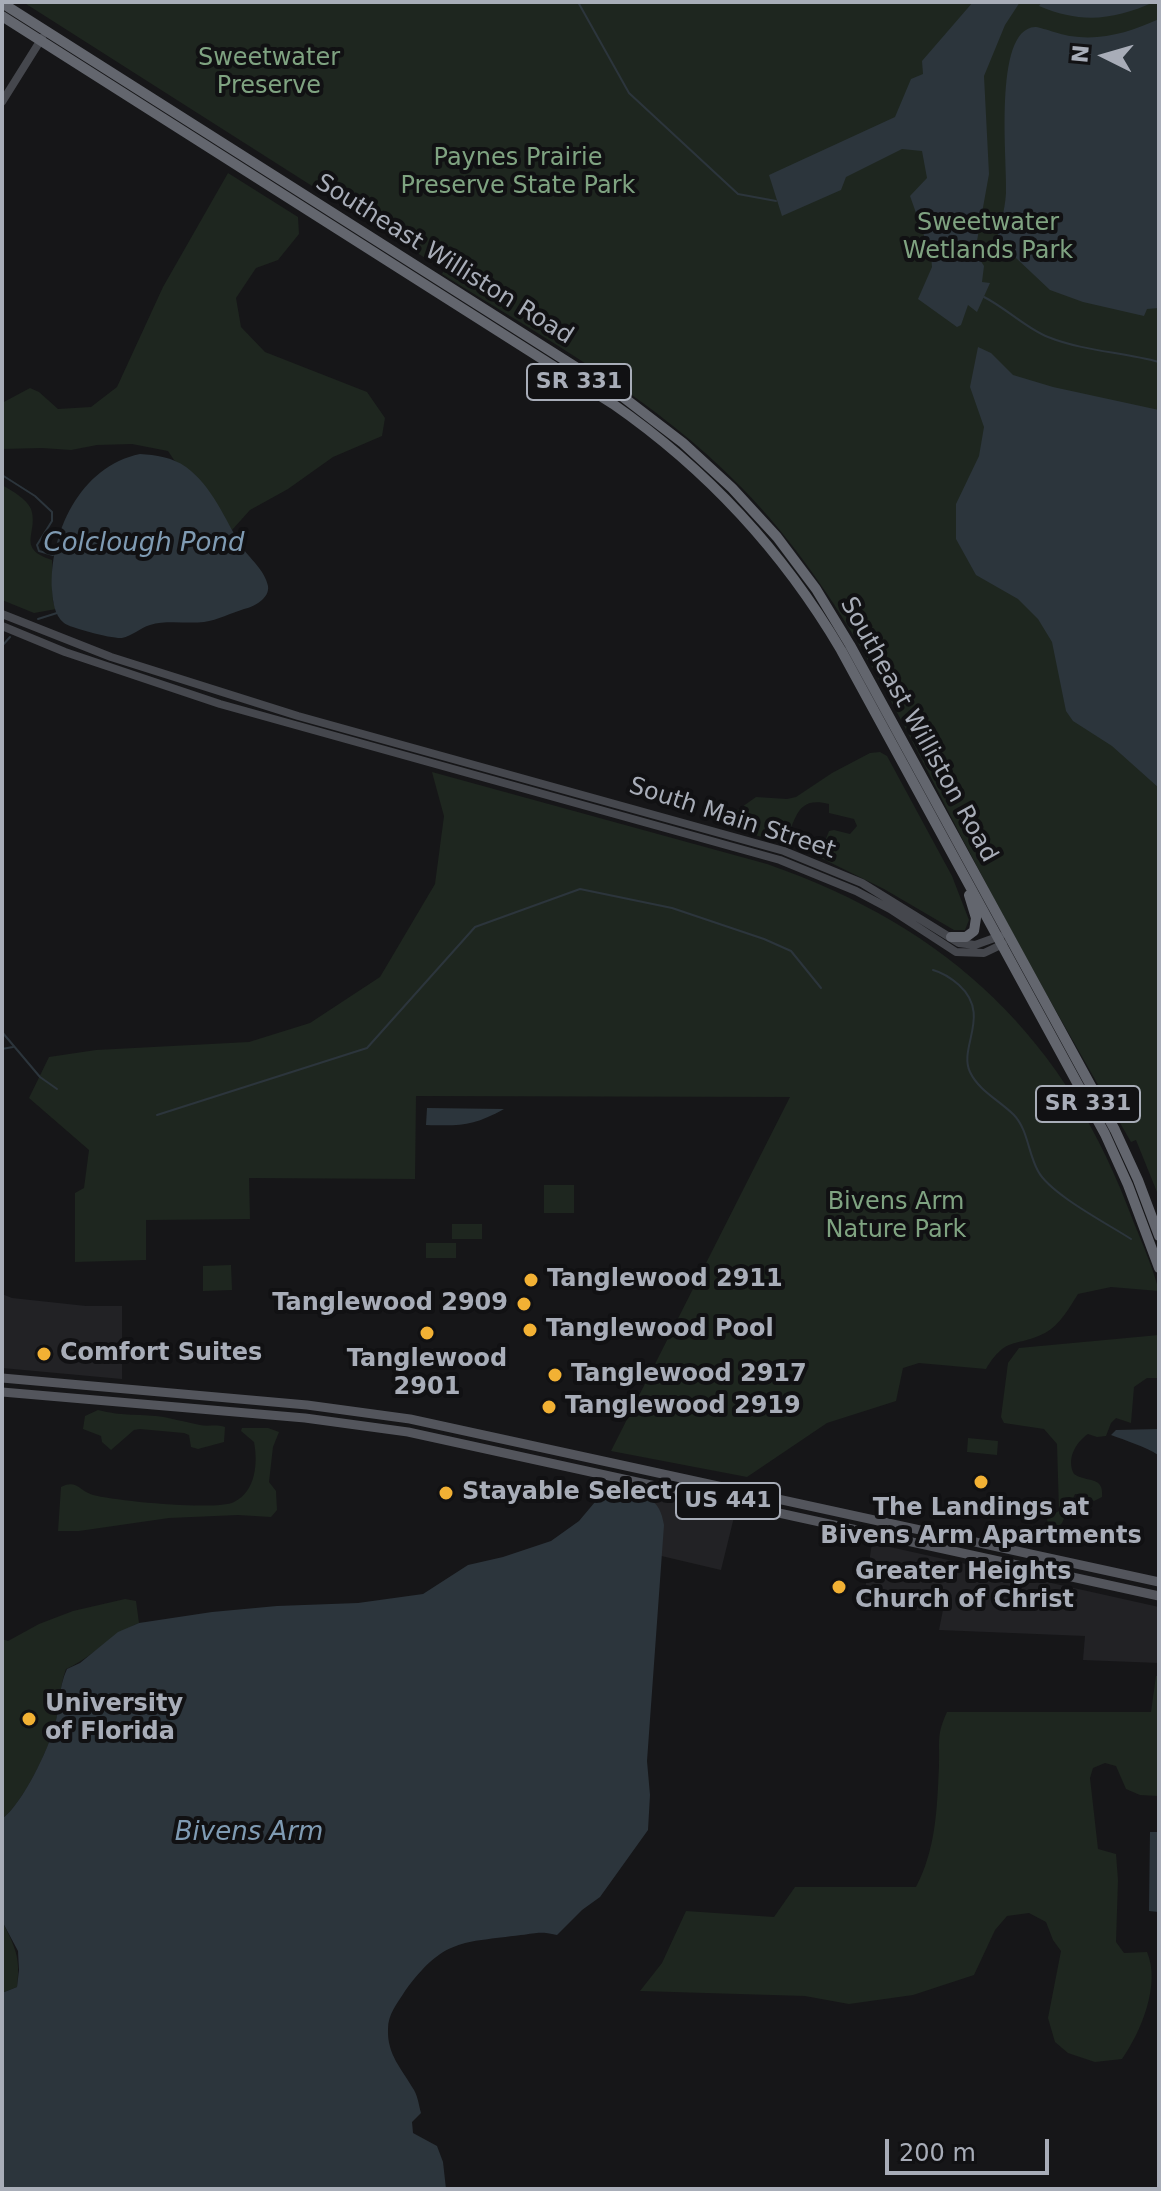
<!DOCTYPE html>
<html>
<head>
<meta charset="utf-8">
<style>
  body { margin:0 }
  #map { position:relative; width:1161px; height:2191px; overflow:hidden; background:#161618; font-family:"DejaVu Sans",sans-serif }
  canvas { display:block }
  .frame { position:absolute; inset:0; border:4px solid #a8adb8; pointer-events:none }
  .north { position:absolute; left:1065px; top:16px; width:80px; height:80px; -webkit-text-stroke:6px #111113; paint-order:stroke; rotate:275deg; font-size:22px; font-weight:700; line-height:32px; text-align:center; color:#a8adb8 }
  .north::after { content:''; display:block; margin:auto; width:28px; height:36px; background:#a8adb8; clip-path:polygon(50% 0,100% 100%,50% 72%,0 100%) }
  .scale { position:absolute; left:885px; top:2139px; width:164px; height:36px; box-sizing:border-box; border:4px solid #a8adb8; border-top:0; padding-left:10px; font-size:24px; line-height:28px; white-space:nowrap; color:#a8adb8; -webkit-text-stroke:6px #111113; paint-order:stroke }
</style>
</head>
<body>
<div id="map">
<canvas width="1161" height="2191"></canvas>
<div class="frame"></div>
<div class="north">N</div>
<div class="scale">200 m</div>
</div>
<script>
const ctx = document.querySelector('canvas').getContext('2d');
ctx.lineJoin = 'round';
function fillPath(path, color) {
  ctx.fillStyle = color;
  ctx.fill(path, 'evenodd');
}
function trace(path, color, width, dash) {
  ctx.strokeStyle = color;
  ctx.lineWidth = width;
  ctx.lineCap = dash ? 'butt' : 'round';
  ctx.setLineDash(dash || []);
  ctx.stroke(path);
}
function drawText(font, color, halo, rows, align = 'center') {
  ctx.font = font + ' "DejaVu Sans",sans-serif';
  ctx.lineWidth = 8;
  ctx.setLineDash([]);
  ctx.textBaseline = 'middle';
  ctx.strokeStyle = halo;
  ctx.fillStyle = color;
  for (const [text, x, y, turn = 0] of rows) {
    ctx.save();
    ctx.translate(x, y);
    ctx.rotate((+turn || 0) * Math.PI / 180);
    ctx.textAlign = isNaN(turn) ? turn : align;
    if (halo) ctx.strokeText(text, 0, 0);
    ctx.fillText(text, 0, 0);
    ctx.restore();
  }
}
const built = new Path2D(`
  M 2,1294 L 12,1298 L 86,1306 L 122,1306 L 122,1379 L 2,1368 Z
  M 654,1496 L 735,1513 L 721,1570 L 653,1554 Z
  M 872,1543 L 1159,1607 L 1159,1663 L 1083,1660 L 1085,1636 L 939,1630 L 943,1610 L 862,1610 Z`);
const green = new Path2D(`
  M 23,2 L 1159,2 L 1159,1197 L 1136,1140 L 1131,1142 C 1076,1046 1020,950 969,851 C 903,725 843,591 742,488 C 656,399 545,339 442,274 L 444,270 Z
  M 228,173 L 298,217 L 299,234 L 278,260 L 256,268 L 236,298 L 241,327 L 265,352 L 367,392 L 385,418 L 382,436 L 333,457 L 288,489 L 250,510 L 232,530 L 195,475 L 174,460 L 168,451 L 132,444 L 97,445 L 71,450 L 42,448 L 2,449 L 2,403 L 30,388 L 39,392 L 58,409 L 91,407 L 117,387 L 163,287 Z
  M 2,485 C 12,491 26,498 31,509 C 39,533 15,548 52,560 L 53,602 L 56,609 L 34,613 L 2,600 Z
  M 880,752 L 887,756 L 952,876 L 969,920 L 965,930 L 954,930 L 884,889 L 819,857 L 829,831 L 834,830 L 850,834 L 857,826 L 854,819 L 829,813 L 829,804 C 792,795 798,825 782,843 L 718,824 L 756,797 L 787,799 L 796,797 L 832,773 L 870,753 Z
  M 432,772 L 767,864 C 951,928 1067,1039 1134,1223 C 1143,1245 1153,1268 1159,1291 L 1111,1287 L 1078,1294 C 1070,1307 1059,1326 1045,1333 C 1015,1348 1007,1335 986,1369 L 919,1363 L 903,1368 L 896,1401 L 827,1423 L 747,1477 L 611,1451 L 790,1097 L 416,1096 L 415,1179 L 249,1178 L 250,1219 L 146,1220 L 146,1260 L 75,1262 L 75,1193 L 84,1188 L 89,1150 L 29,1098 L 49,1057 L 96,1050 L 249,1042 L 310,1023 L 380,977 L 435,884 L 444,816 Z
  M 544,1185 L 574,1185 L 574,1213 L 544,1213 Z
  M 452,1224 L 482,1224 L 482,1239 L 452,1239 Z
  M 426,1243 L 456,1243 L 456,1258 L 426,1258 Z
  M 231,1265 L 232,1290 L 203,1291 L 203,1266 Z
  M 1159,1335 L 1159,1378 L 1147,1378 L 1134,1387 L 1131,1423 L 1116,1418 L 1111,1423 L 1106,1436 L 1097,1437 L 1088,1434 C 1076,1442 1066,1459 1074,1474 C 1087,1483 1104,1475 1102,1497 L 1094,1501 L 1083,1495 L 1075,1494 L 1062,1523 L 1058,1527 L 1048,1526 L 1047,1518 L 1059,1511 L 1057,1444 L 1044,1429 L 1004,1423 L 1001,1417 L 1008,1363 L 1019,1348 Z
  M 98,1410 C 122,1416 134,1414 156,1416 C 172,1418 184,1422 200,1425 C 208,1427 216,1424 225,1427 L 224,1442 L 198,1449 L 191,1447 L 189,1435 L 184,1433 L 140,1429 L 134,1430 L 111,1450 L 102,1442 L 101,1436 L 83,1429 L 85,1416 Z
  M 242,1428 L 268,1428 L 279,1432 L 273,1447 L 269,1482 L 276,1491 L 277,1510 L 271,1517 L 238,1515 L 169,1518 L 79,1531 L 58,1531 L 61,1487 C 77,1479 79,1491 93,1495 C 116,1501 216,1511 234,1502 C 256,1491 258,1463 254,1442 L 241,1431 Z
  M 968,1438 L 998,1441 L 997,1455 L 967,1452 Z
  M 125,1599 L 136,1601 L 139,1623 C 112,1634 93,1657 66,1669 C 59,1688 60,1706 55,1725 C 48,1751 23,1803 2,1819 L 2,1639 L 8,1641 L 39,1624 L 73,1611 Z
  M 1156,1676 L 1159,1676 L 1159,1796 L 1140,1795 L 1126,1789 L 1116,1766 L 1105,1763 L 1093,1768 L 1090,1778 L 1098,1849 L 1116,1854 L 1118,1880 L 1116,1942 L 1124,1953 L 1147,1952 C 1161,1984 1141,2032 1122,2059 L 1095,2062 L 1068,2053 L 1055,2042 L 1048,2018 L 1061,1951 L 1053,1940 L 1046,1922 L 1029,1913 L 1007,1916 L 995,1930 L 974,1975 L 913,1995 L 849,2004 L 805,1996 L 640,1991 L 662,1963 L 686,1911 L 774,1917 L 795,1887 L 916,1887 C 936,1849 937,1809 939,1766 C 940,1741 936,1736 947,1712 L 1151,1712 Z
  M 2,1921 C 15,1947 21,1957 17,1987 L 2,1993 Z`);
const water = new Path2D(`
  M 973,2 L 1020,2 L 1005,25 L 984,76 L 989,174 L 975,252 L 984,266 L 982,282 L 990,283 L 977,312 L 968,305 L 961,325 L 957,327 L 918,299 L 932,267 L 931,255 L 910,196 L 927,178 L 922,151 L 902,149 L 846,177 L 841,190 L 782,216 L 769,175 L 895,117 L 911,79 L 923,74 L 922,61 Z
  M 1042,2 L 1154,2 C 1114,20 1081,24 1039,6 Z
  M 1159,19 L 1159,308 L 1147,309 L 1144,316 L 1083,302 L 1050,290 L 1015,257 L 995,247 C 999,230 1005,211 1006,193 C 1008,165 992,29 1035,27 C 1040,27 1062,35 1070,36 C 1102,41 1130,32 1159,19 Z
  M 978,347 L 991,353 L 1013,375 L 1053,387 L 1159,410 L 1159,788 L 1112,746 L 1073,721 L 1066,711 L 1052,642 L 1038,619 L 1018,599 L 976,575 L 956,539 L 956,504 L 979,456 L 984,427 L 970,387 Z
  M 140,454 C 156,455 172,457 186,467 C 212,486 225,519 241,546 C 249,558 265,570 268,586 C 270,598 254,607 244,609 C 231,613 218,620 204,622 C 187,624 166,620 150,625 C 140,628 132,636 122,638 C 113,639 70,628 64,623 C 54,615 53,601 52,590 C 49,534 80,466 140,454 Z
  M 427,1108 L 504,1109 C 473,1126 462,1126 426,1125 Z
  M 1159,1429 L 1158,1455 C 1147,1447 1124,1440 1111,1435 L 1116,1430 Z
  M 623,1493 C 648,1496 660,1499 664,1525 L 647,1761 L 650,1795 L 648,1830 L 600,1897 L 582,1910 L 557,1935 C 540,1931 537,1933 521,1935 C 462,1943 444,1938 405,1991 C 397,2004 388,2014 388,2029 C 387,2055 402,2069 414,2090 C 418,2097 419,2106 421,2113 L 412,2122 L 413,2133 L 437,2146 L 443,2162 L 446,2189 L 2,2189 L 2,1993 L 17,1987 L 19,1970 L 18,1951 L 2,1921 L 2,1819 C 23,1803 48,1750 55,1725 C 60,1705 58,1689 67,1669 L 80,1663 L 118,1632 L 139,1623 L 212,1612 L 277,1606 L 358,1603 L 423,1594 L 468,1565 L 503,1557 L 551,1541 L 579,1521 L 595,1502 L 607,1494 Z
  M 1150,1832 L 1159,1832 L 1159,1912 L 1149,1911 Z`);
const stream = new Path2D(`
  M 578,2 L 629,93 L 738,194 L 776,201
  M 984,297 C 1006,308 1027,329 1048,337 C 1083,351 1122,352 1159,362
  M 2,475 L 35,496 L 52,512 L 52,521 L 37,545 L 39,551 L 53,555
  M 38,619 L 57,613
  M 2,646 L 10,637
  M 933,970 C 944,973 951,978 959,985 C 992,1015 958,1047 970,1072 C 979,1091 999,1100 1014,1115 C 1028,1130 1028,1153 1038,1171 C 1050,1194 1108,1224 1131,1239
  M 2,1032 L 40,1077 L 57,1089
  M 2,1049 L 13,1047
  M 157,1115 L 367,1048 L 475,927 L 580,889 L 672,908 L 764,939 L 791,951 L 821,988`);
const secondary = new Path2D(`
  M 2,102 L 42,38
  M 2,614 L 111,657 L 298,716 L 784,851 L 862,883 L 959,943 L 975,945 L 1000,936
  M 2,626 L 65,652 L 220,704 L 780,860 L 856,891 L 890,909 L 956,952 L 984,953 L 1003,944`);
const primary = new Path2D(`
  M 2,1378 L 307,1405 L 410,1419 L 1159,1582
  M 2,1392 L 305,1418 L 408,1432 L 1159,1596`);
const highway = new Path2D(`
  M 2,3 L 623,397 L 683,443 L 732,488 L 777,537 L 816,589 L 850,645 L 1115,1130 L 1138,1180 L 1159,1236
  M 2,16 L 613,404 C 708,470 782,550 841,650 L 1105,1134 L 1128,1185 L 1159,1268
  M 951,937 L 966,937 L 974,931 L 976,918 L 969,895`);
const markers = [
  [531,1280,8,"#f2b134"],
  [524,1304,8,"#f2b134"],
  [530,1330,8,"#f2b134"],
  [427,1333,8,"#f2b134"],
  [44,1354,8,"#f2b134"],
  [555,1375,8,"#f2b134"],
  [549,1407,8,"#f2b134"],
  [981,1482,8,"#f2b134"],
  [446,1493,8,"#f2b134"],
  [839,1587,8,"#f2b134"],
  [29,1719,8,"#f2b134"]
];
const shields = [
  [579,382,104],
  [1088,1104,104],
  [728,1501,104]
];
const shieldNames = [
  ["SR 331",579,382],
  ["SR 331",1088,1104],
  ["US 441",728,1501]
];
const parkNames = [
  ["Sweetwater",269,59],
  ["Preserve",269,87],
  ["Paynes Prairie",518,159],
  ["Preserve State Park",518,187],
  ["Sweetwater",988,224],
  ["Wetlands Park",988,252],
  ["Bivens Arm",896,1203],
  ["Nature Park",896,1231]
];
const streetNames = [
  ["Southeast Williston Road",444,260,32],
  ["Southeast Williston Road",918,730,61],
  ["South Main Street",732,819,18]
];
const poiNames = [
  ["Tanglewood 2911",547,1280],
  ["Tanglewood 2909",508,1304,"right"],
  ["Tanglewood Pool",546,1330],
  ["Comfort Suites",60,1354],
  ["Tanglewood",427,1360,"center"],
  ["2901",427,1388,"center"],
  ["Tanglewood 2917",571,1375],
  ["Tanglewood 2919",565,1407],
  ["Stayable Select",462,1493],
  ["The Landings at",981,1509,"center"],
  ["Bivens Arm Apartments",981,1537,"center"],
  ["Greater Heights",855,1573],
  ["Church of Christ",855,1601],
  ["University",45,1705],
  ["of Florida",45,1733]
];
const waterNames = [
  ["Colclough Pond",144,544],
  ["Bivens Arm",249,1833]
];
fillPath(built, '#222225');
fillPath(green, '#1e261f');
fillPath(water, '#2c353c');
trace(stream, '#2c353c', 2);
trace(secondary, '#45474d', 8);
trace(primary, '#53555c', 9);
trace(highway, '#63666e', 10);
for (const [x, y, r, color] of markers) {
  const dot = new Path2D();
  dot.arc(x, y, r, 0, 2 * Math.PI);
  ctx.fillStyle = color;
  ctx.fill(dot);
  trace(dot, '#111113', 3);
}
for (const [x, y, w] of shields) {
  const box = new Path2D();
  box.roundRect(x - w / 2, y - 18, w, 36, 6);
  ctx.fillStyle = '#111113';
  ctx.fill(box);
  trace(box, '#a8adb8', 2);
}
drawText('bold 22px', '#a8adb8', null, shieldNames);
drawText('24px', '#7fa381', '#111113', parkNames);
drawText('24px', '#a8adb8', '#111113', streetNames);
drawText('bold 24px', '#a8adb8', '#111113', poiNames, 'left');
drawText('italic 26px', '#7f9bb3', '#111113', waterNames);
</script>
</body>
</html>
